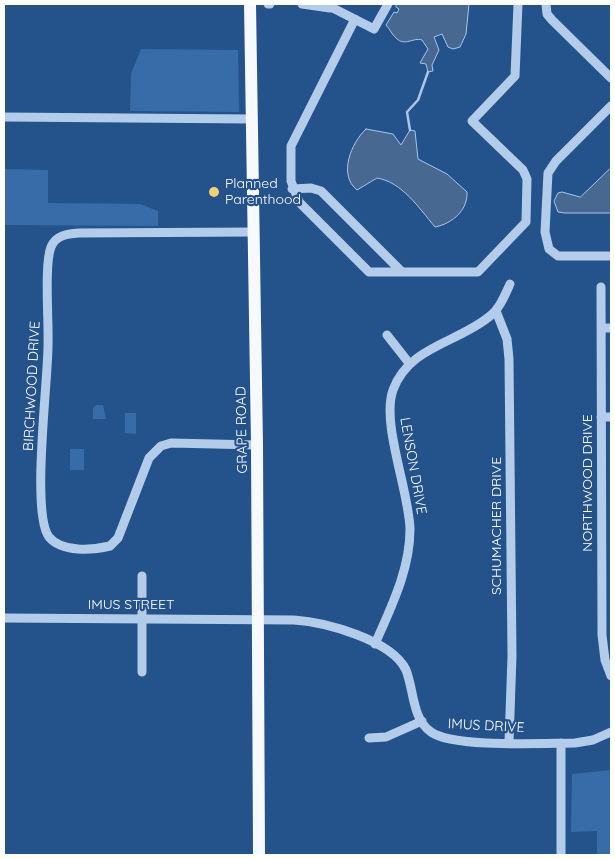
<!DOCTYPE html>
<html>
<head>
<meta charset="utf-8">
<style>
  body { margin:0 }
  #map { position:relative; width:615px; height:859px; overflow:hidden; background:#24528b; font-family:Quicksand,sans-serif }
  canvas { display:block }
  .frame { position:absolute; inset:0; border:5px solid #fff; pointer-events:none }
</style>
</head>
<body>
<div id="map">
<canvas width="615" height="859"></canvas>
<div class="frame"></div>
</div>
<script>
const ctx = document.querySelector('canvas').getContext('2d');
ctx.lineJoin = 'round';
function fillPath(path, color) {
  ctx.fillStyle = color;
  ctx.fill(path, 'evenodd');
}
function trace(path, color, width, dash) {
  ctx.strokeStyle = color;
  ctx.lineWidth = width;
  ctx.lineCap = dash ? 'butt' : 'round';
  ctx.setLineDash(dash || []);
  ctx.stroke(path);
}
function drawText(font, color, halo, rows, align = 'center') {
  ctx.font = font + ' Quicksand,sans-serif';
  ctx.lineWidth = 4.5;
  ctx.setLineDash([]);
  ctx.textBaseline = 'middle';
  ctx.strokeStyle = halo;
  ctx.fillStyle = color;
  for (const [text, x, y, turn = 0] of rows) {
    ctx.save();
    ctx.translate(x, y);
    ctx.rotate((+turn || 0) * Math.PI / 180);
    ctx.textAlign = isNaN(turn) ? turn : align;
    if (halo) ctx.strokeText(text, 0, 0);
    ctx.fillText(text, 0, 0);
    ctx.restore();
  }
}
const green = new Path2D(`
  M 141,49 L 238,50 L 239,112 L 130,111 L 131,74 Z
  M 4,169 L 48,170 L 48,203 L 140,204 L 158,211 L 158,226 L 4,225 Z
  M 96,405 L 103,405 L 106,419 L 93,419 L 93,409 Z
  M 125,413 L 136,413 L 136,434 L 125,433 Z
  M 70,449 L 84,449 L 84,470 L 70,470 Z
  M 611,770 L 611,855 L 597,855 L 597,831 L 571,832 L 572,774 Z`);
const water = new Path2D(`
  M 397,4 L 469,4 L 466,34 L 460,47 L 453,49 L 448,47 L 442,34 L 434,37 L 439,50 L 432,65 L 433,71 L 428,72 L 426,64 L 420,63 L 428,49 L 422,40 C 413,37 405,47 396,38 C 392,35 390,29 386,25 L 394,12 L 397,13 L 399,9 L 396,7 Z
  M 366,129 L 393,134 L 401,145 L 410,130 L 415,131 L 418,159 L 447,174 L 467,192 C 468,211 451,224 435,227 C 419,208 402,182 377,178 L 357,190 C 338,175 351,143 366,129 Z
  M 611,168 L 611,213 L 565,213 L 558,212 L 554,201 L 558,193 L 562,192 L 580,197 Z`);
const stream = new Path2D(`
  M 410,130 L 407,112 L 418,100 L 428,72`);
const minor = new Path2D(`
  M 268,4 L 270,4
  M 302,4 L 330,8
  M 325,4 L 374,29 L 388,4
  M 546,4 L 547,14 L 552,20 L 611,78
  M 355,19 L 291,146 L 291,181 L 299,202 L 369,272 L 478,272 L 526,222 L 527,179 L 523,170 L 472,121 L 515,76 L 518,4
  M 611,106 L 556,161 L 548,173 L 545,232 L 549,249 L 558,256 L 611,256
  M 4,117 L 251,119
  M 292,189 L 311,188 L 321,191 L 402,272
  M 254,232 L 79,233 C 67,234 56,235 51,247 C 44,264 49,324 48,346 C 48,381 31,514 49,537 C 62,553 93,550 110,546 L 118,538 L 149,458 L 161,446 L 171,443 L 257,445
  M 601,287 L 602,635 L 605,660 L 611,676
  M 496,311 L 507,339 L 509,359 L 512,656 L 509,742
  M 601,328 L 611,328
  M 387,335 L 409,363
  M 601,417 L 611,417
  M 142,576 L 142,672
  M 4,618 L 294,620 C 325,622 392,640 406,670 C 414,690 412,719 431,732 C 453,748 545,743 575,743 L 593,740 L 611,732
  M 375,644 C 391,607 410,570 410,529 C 409,491 381,423 393,390 C 409,346 458,343 490,316 C 500,308 505,295 510,284
  M 369,738 L 386,737 L 422,721
  M 561,743 L 561,855`);
const major = new Path2D(`
  M 250,4 L 257,445 L 259,855`);
const markers = [
  [214,192,6,"#f5cf76"]
];
const poiNames = [
  ["Planned",225,184],
  ["Parenthood",225,200]
];
const streetNames = [
  ["BIRCHWOOD DRIVE",32,386,-87],
  ["GRAPE ROAD",242,430,-91],
  ["LENSON DRIVE",413,466,80],
  ["NORTHWOOD DRIVE",588,483,-90],
  ["SCHUMACHER DRIVE",497,526,-90],
  ["IMUS STREET",131,605],
  ["IMUS DRIVE",486,726,3]
];
fillPath(green, '#386ca8');
fillPath(water, '#476891');
trace(water, '#a6c7eb', 1);
trace(stream, '#a6c7eb', 2.5);
trace(minor, '#b2ccea', 9);
trace(major, '#f6f9fe', 12);
for (const [x, y, r, color] of markers) {
  const dot = new Path2D();
  dot.arc(x, y, r, 0, 2 * Math.PI);
  ctx.fillStyle = color;
  ctx.fill(dot);
  trace(dot, '#24528b', 2);
}
drawText('14px', '#fff', '#24528b', poiNames, 'left');
drawText('14px', '#fff', '#24528b', streetNames);
</script>
</body>
</html>
